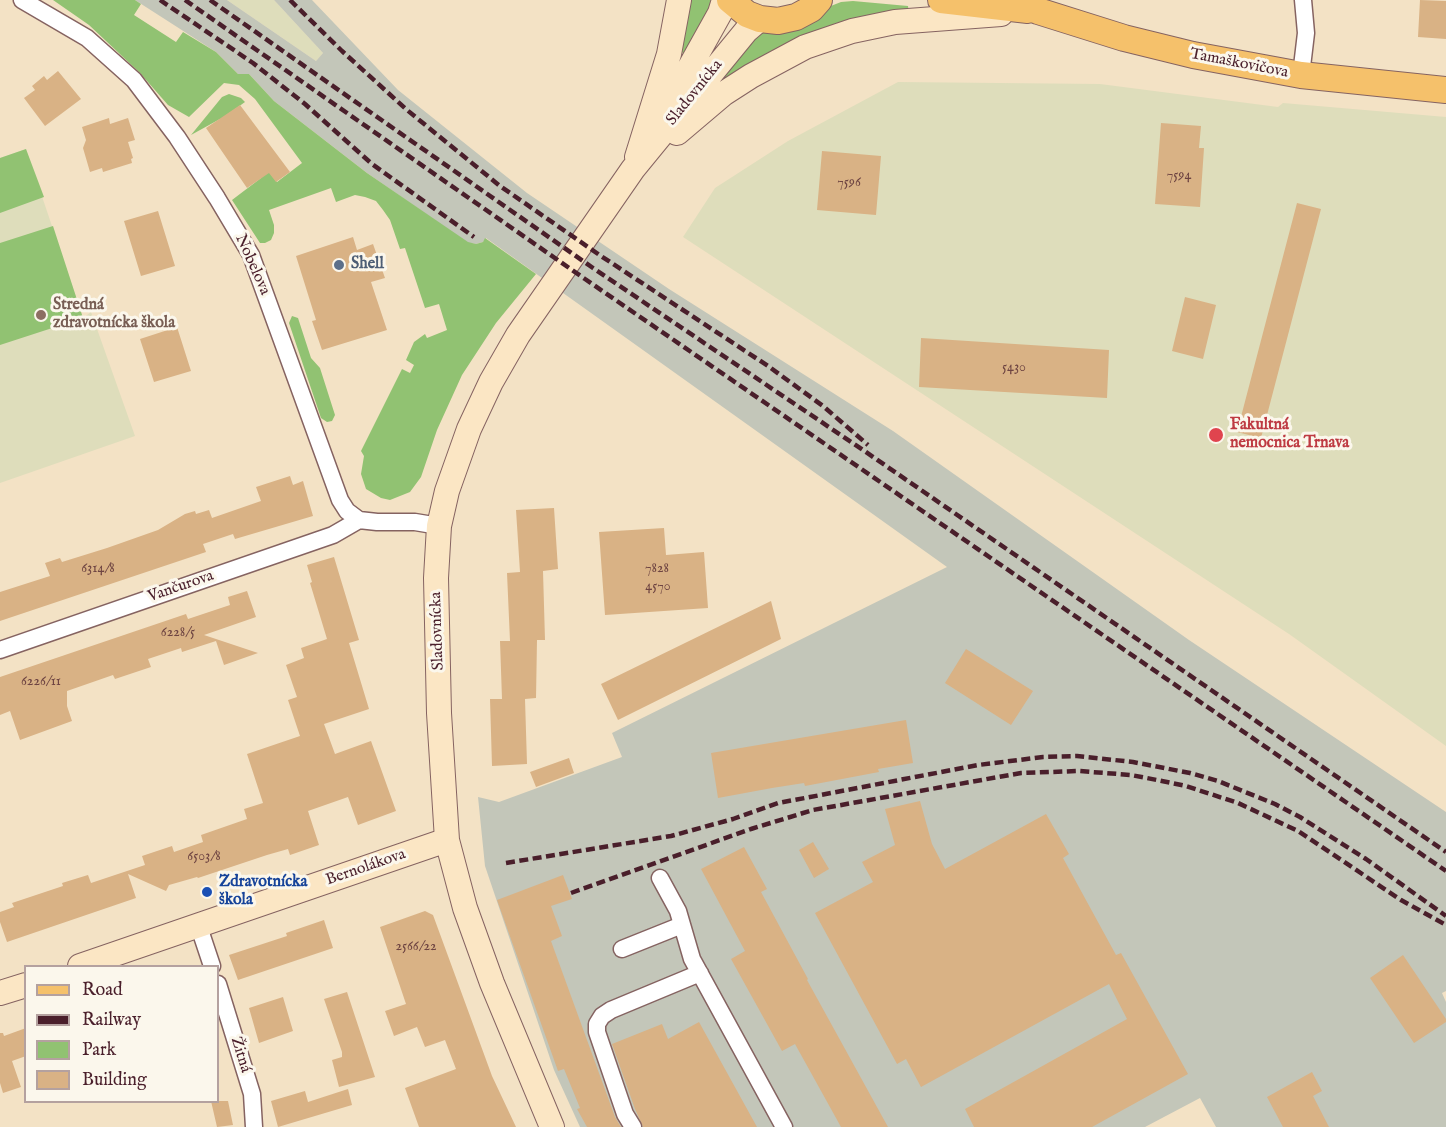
<!DOCTYPE html>
<meta charset="utf-8">
<style>
body{margin:0}
#map{position:relative;width:1446px;height:1127px;overflow:hidden;background:#f3e2c5;font-family:"IM FELL English",serif}
canvas{display:block}
.legend{position:absolute;left:24px;top:965px;width:195px;height:138px;box-sizing:border-box;background:#fbf7ec;border:2px solid #b4a19f;margin:0;padding:8px 10px;list-style:none;font-size:18px;color:#4a1f2b}
.legend li{display:flex;align-items:center;gap:12px;height:30px}
.legend b{width:30px;border:2px solid #b4a19f}
</style>
<div id="map">
<canvas width="1446" height="1127"></canvas>
<ul class="legend">
<li><b style="height:8px;background:#f5c16b"></b>Road</li>
<li><b style="height:8px;background:#4a1f2b"></b>Railway</li>
<li><b style="height:16px;background:#91c272"></b>Park</li>
<li><b style="height:16px;background:#d9b285"></b>Building</li>
</ul>
</div>
<script>
const g = document.querySelector('canvas').getContext('2d');
g.lineJoin = 'round';
function paint(path, color) {
  g.fillStyle = color;
  g.fill(path, 'evenodd');
}
function shape(rows) {
  const path = new Path2D();
  for (const r of rows) {
    path.moveTo(r[0], r[1]);
    for (let i = 2; i < r.length; i += 2) path.lineTo(r[i], r[i + 1]);
  }
  return path;
}
function strokePath(path, color, width, dash) {
  g.strokeStyle = color;
  g.lineWidth = width;
  g.lineCap = dash ? 'butt' : 'round';
  g.setLineDash(dash || []);
  g.stroke(path);
}
function write(font, color, halo, rows, align = 'center') {
  g.font = font + ' "IM FELL English",serif';
  g.lineWidth = 6;
  g.setLineDash([]);
  g.textBaseline = 'middle';
  g.strokeStyle = halo;
  g.fillStyle = color;
  for (const [text, x, y, turn = 0] of rows) {
    g.save();
    g.translate(x, y);
    g.rotate((+turn || 0) * Math.PI / 180);
    g.textAlign = isNaN(turn) ? turn : align;
    if (halo) g.strokeText(text, 0, 0);
    g.fillText(text, 0, 0);
    g.restore();
  }
}
const built = shape([
 [227,0,274,0,323,53,316,61],
 [898,82,1100,84,1278,107,1283,103,1446,117,1446,746,1289,634,683,237,715,188,788,141],
 [26,149,83,318,91,312,135,436,0,483,0,158]
]);
const industrial = shape([
 [135,0,227,0,316,61,323,53,274,0,312,0,398,90,527,193,669,289,893,431,1189,640,1446,812,1446,991,1442,993,1446,1002,1446,1127,1216,1127,1200,1098,1145,1127,580,1127,554,1070,485,866,478,797,499,802,622,757,612,733,947,567,486,238,483,242,476,244,468,243,367,173,274,101,249,74,238,74,216,52]
]);
const green = shape([
 [53,0,135,0,141,4,134,15,176,42,183,32,216,52,238,74,249,74,274,101,367,173,468,242,476,244,483,242,485,238,536,274,496,323,462,375,437,430,421,477,410,492,390,500,381,498,366,489,361,474,364,456,361,451,402,369,410,373,414,365,406,360,414,342,425,334,427,338,447,330,439,304,425,308,405,248,400,249,390,220,383,210,376,201,365,197,355,195,336,202,331,188,269,210,274,225,274,233,271,240,265,243,260,243,232,200,261,178,220,119,191,135,222,97,229,94,241,98,245,102,227,115,277,182,302,163,255,99,239,85,224,83,189,117,168,105,140,73,89,25],
 [688,0,712,0,711,7,686,55,680,51],
 [853,1,908,6,909,14,725,86,719,81,757,35,841,2],
 [26,149,44,197,0,213,0,158],
 [53,226,83,318,0,345,0,243],
 [292,316,298,318,311,358,320,368,335,415,332,421,327,422,321,418,289,323]
]);
const building = shape([
 [1420,0,1446,1,1446,39,1418,37],
 [58,71,81,99,45,126,24,98,35,90,32,86,44,76,47,80],
 [240,105,290,172,276,182,269,173,247,188,206,128],
 [109,118,110,124,128,118,135,140,128,142,133,158,131,159,132,163,103,172,102,168,90,172,83,148,86,140,82,127],
 [1161,123,1201,126,1199,148,1204,148,1200,207,1155,204],
 [822,151,881,156,876,215,817,210],
 [1297,203,1321,209,1261,438,1237,432],
 [158,211,175,266,141,276,124,221],
 [353,237,357,250,373,244,385,278,371,282,387,330,322,350,312,321,316,320,296,256],
 [1185,297,1216,305,1203,359,1172,351],
 [177,327,191,371,154,382,140,339],
 [921,338,1109,350,1107,398,919,387],
 [290,476,293,485,303,481,313,516,235,539,233,534,203,544,206,552,0,621,0,592,50,576,45,563,60,558,62,562,107,548,158,530,185,514,195,511,196,514,209,510,212,518,261,501,256,487],
 [554,508,558,569,543,571,545,640,537,640,536,698,525,699,527,764,492,766,490,699,502,699,500,641,510,641,507,573,520,572,516,510],
 [664,528,666,555,704,552,708,608,605,615,599,532],
 [334,557,359,640,349,643,369,709,324,724,335,754,371,741,396,811,358,825,348,797,308,811,319,845,290,855,288,849,267,855,198,878,197,877,169,885,166,891,128,874,136,898,7,942,0,922,0,912,14,907,12,903,63,886,62,883,88,875,91,883,145,865,142,856,172,846,174,852,203,842,201,835,247,819,244,809,263,803,247,754,300,736,288,700,297,697,286,665,304,658,301,648,327,639,310,583,312,582,307,565],
 [247,591,256,617,204,635,258,653,224,665,216,641,182,652,181,648,148,659,151,667,115,679,113,675,67,691,67,706,72,721,20,740,10,711,0,715,0,677,186,614,188,619,230,605,228,597],
 [771,601,781,639,618,720,601,684],
 [966,649,1033,691,1011,725,945,683],
 [906,720,913,763,878,769,879,772,805,786,804,783,772,788,718,798,711,753],
 [569,758,574,773,536,787,530,772],
 [920,801,932,844,945,869,1046,814,1069,854,1063,858,1116,955,1121,953,1188,1074,1092,1127,974,1127,965,1109,1127,1019,1109,984,921,1087,906,1059,897,1064,815,913,873,882,862,862,895,845,885,809],
 [813,842,829,869,814,878,799,850],
 [744,847,767,889,761,892,808,979,807,980,888,1127,841,1127,795,1044,782,1051,731,959,745,951,701,869],
 [563,875,572,899,551,906,562,936,551,941,615,1117,621,1127,587,1127,577,1109,580,1108,564,1069,558,1071,497,900],
 [425,911,433,915,492,1076,516,1127,419,1127,405,1088,456,1069,445,1040,425,1047,417,1027,394,1036,385,1011,406,1004,380,927],
 [324,920,333,948,238,980,229,955,287,936,286,933],
 [1403,955,1446,1019,1446,1022,1414,1043,1370,978],
 [347,992,375,1077,339,1087,332,1060,342,1057,342,1052,324,999],
 [283,997,293,1031,259,1043,249,1008],
 [699,1022,757,1127,643,1127,635,1109,612,1044,662,1024,668,1039],
 [26,1028,26,1056,12,1061,21,1087,3,1093,0,1083,0,1033,3,1033,4,1036],
 [1312,1072,1322,1091,1313,1096,1329,1127,1283,1127,1267,1097],
 [348,1089,352,1105,278,1127,271,1101,305,1091,308,1102],
 [211,1101,228,1101,233,1125,217,1127]
]);
const street = shape([
 [22,0,87,38,134,80,177,137,217,198,251,255,340,500,347,511,359,520,377,522,415,522,439,526],
 [1301,75,1306,33,1303,0],
 [0,650,333,535,359,520],
 [660,878,678,911,692,959,784,1127],
 [199,927,212,966],
 [622,949,682,925],
 [218,984,252,1094,254,1127],
 [633,1127,625,1114,597,1032,597,1024,602,1016,611,1010,700,973]
]);
const secondary = shape([
 [662,117,720,13,724,0],
 [677,133,723,94,751,76,805,47,852,31,895,22,1001,14],
 [637,157,669,54,679,0],
 [80,966,447,840],
 [0,993,26,985],
 [552,1127,492,983,465,908,447,840,439,713,436,578,439,526,447,491,469,429,491,382,518,335,633,169,746,31,760,19]
]);
const primary = shape([
 [730,0,747,14,760,19,778,21,796,17,811,9,819,0],
 [941,0,1028,10],
 [1011,0,1038,11,1124,38,1193,55,1301,75,1446,90]
]);
const rail = shape([
 [160,0,253,63,305,104,372,164,474,237],
 [185,0,585,279,1446,871],
 [210,0,593,268,863,450,1446,852],
 [290,0,342,51,407,110,500,186,601,256,768,366,823,406,868,445],
 [506,863,671,836,733,819,778,803,805,798,978,765,1043,757,1077,756,1133,762,1190,773,1218,781,1275,804,1300,817,1366,859,1446,916],
 [571,893,751,829,813,810,1021,773,1079,771,1131,775,1157,780,1186,786,1238,803,1298,831,1401,900,1446,925]
]);
const markers = [
 [339,265,6,"#5c6f8a"],
 [41,315,6,"#8d6e63"],
 [1216,435,8,"#e0444e"],
 [207,892,6,"#1a4fb4"]
];
const numberNames = [
 ["7594",1179,176],
 ["7596",849,183],
 ["5430",1014,368],
 ["6314/8",98,569],
 ["7828",657,569],
 ["4570",658,587],
 ["6228/5",178,633],
 ["6226/11",41,682],
 ["6503/8",204,857],
 ["2566/22",416,947]
];
const streetNames = [
 ["Tamaškovičova",1239,64,11],
 ["Sladovnícka",695,93,-51],
 ["Nobelova",252,265,66],
 ["Vančurova",181,587,-19],
 ["Sladovnícka",438,631,-92],
 ["Bernolákova",366,868,-19],
 ["Žitná",240,1055,73]
];
const serviceNames = [
 ["Shell",351,265]
];
const educationNames = [
 ["Stredná",53,306],
 ["zdravotnícka škola",53,324]
];
const healthNames = [
 ["Fakultná",1230,426],
 ["nemocnica Trnava",1230,444]
];
const transitNames = [
 ["Zdravotnícka",219,883],
 ["škola",219,901]
];
paint(built, '#deddbb');
paint(industrial, '#c3c6b9');
paint(green, '#91c272');
paint(building, '#d9b285');
strokePath(street, '#856361', 19);
strokePath(secondary, '#856361', 26);
strokePath(primary, '#856361', 28);
strokePath(street, '#fff', 16);
strokePath(secondary, '#fbe6c4', 24);
strokePath(primary, '#f5c16b', 26);
strokePath(rail, '#4a1f2b', 4.5, [9, 4.5]);
for (const [x, y, r, color] of markers) {
  const dot = new Path2D();
  dot.arc(x, y, r, 0, 2 * Math.PI);
  g.fillStyle = color;
  g.fill(dot);
  strokePath(dot, '#fbf7ec', 2);
}
write('14px', '#6e4442', null, numberNames);
write('16px', '#4a1f2b', '#fbf7ec', streetNames);
write('bold 16px', '#4e5e75', '#fbf7ec', serviceNames, 'left');
write('bold 16px', '#785e54', '#fbf7ec', educationNames, 'left');
write('bold 16px', '#be3a42', '#fbf7ec', healthNames, 'left');
write('bold 16px', '#164399', '#fbf7ec', transitNames, 'left');
</script>
